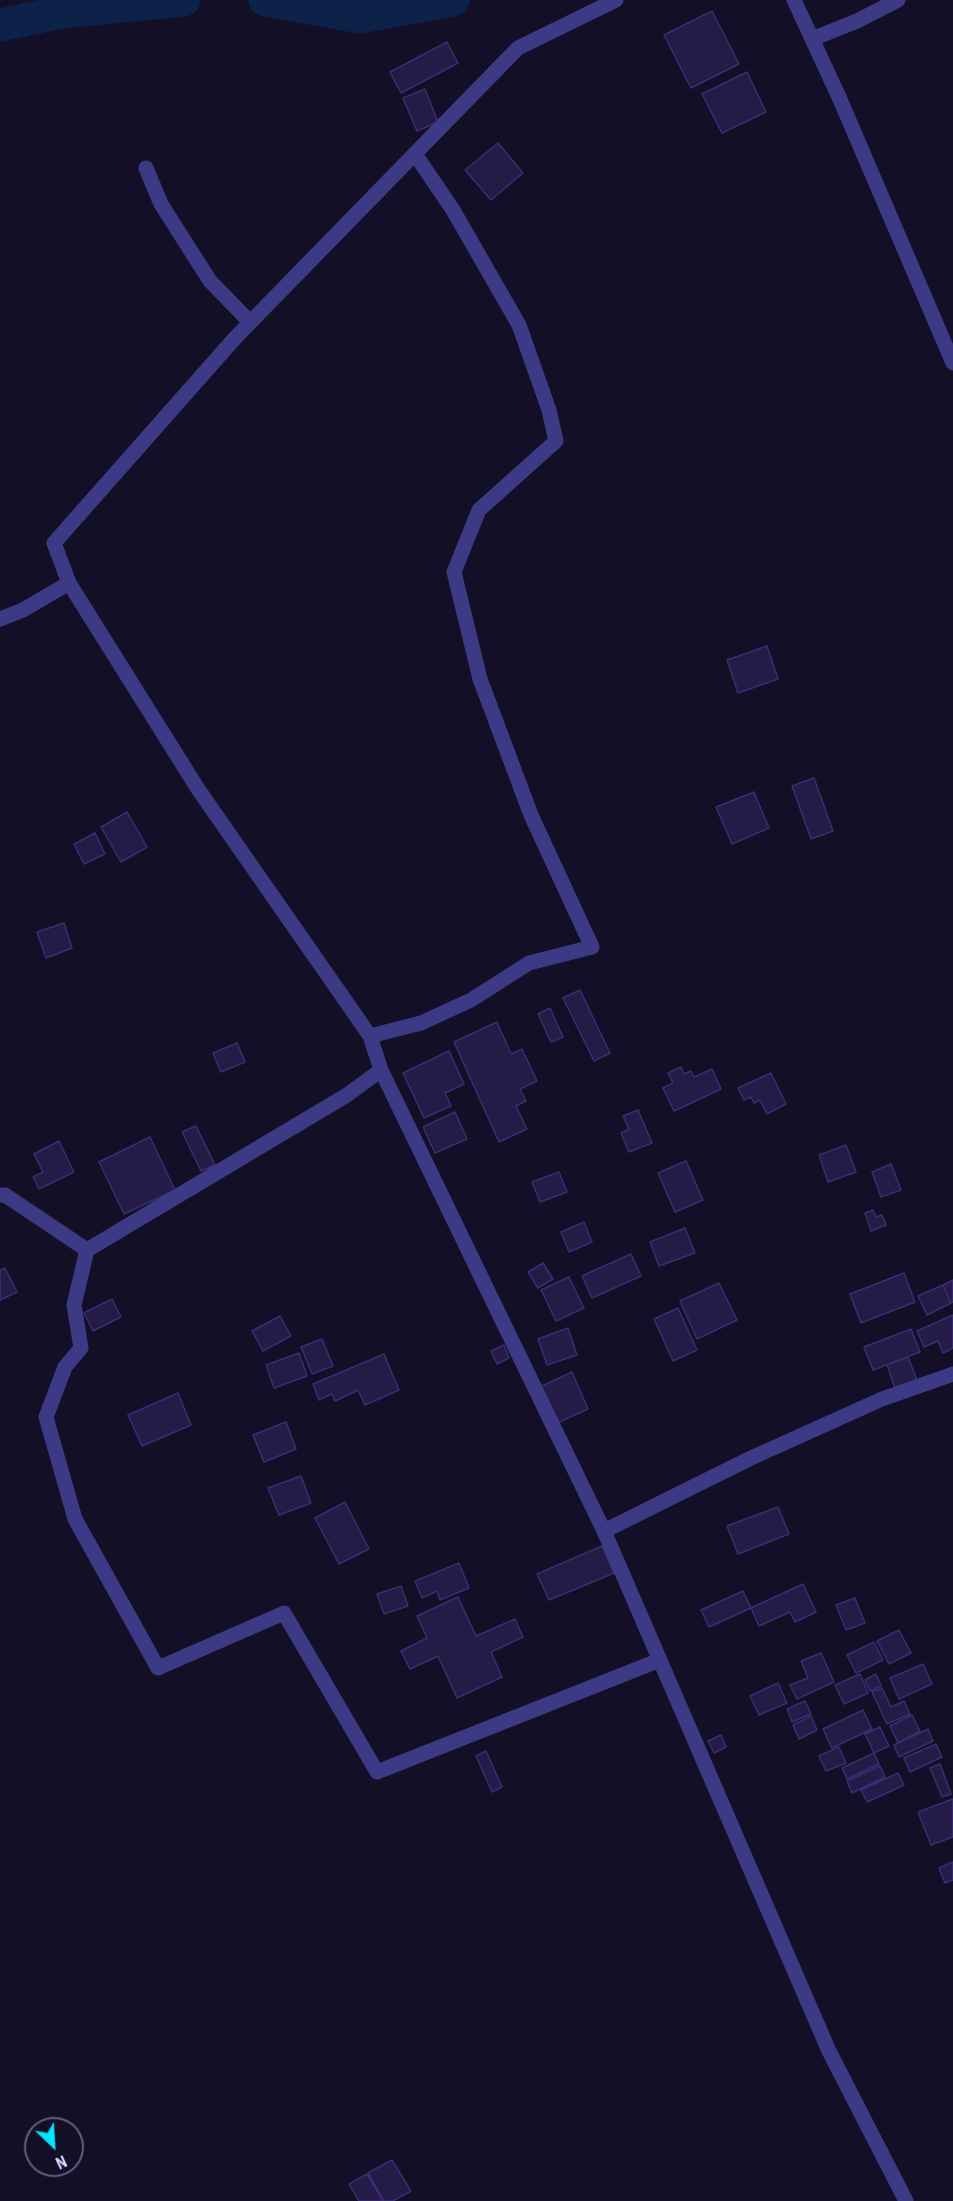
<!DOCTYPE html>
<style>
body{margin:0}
#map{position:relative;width:953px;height:2201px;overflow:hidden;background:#130f26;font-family:"Roboto Condensed",sans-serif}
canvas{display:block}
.north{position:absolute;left:24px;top:2117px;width:60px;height:60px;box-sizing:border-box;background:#130f26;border:2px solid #625e7d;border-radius:50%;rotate:155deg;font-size:16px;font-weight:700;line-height:24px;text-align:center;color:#d9d4ff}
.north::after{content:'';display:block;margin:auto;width:21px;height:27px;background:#00e5ff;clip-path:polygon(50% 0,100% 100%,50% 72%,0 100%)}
</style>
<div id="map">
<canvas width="953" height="2201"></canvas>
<div class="north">N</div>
</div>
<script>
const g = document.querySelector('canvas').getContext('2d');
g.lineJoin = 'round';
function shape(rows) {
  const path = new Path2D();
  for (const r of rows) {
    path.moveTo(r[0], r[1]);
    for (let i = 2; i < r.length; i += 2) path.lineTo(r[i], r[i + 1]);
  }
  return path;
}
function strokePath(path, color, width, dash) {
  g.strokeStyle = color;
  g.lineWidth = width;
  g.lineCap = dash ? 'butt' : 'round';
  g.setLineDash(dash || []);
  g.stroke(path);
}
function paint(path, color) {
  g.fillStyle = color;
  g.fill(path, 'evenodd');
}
const river = shape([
 [265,0,360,17,453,0],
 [0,25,61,12,184,0]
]);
const building = shape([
 [712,11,739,64,691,88,664,35,712,11],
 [447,42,458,63,401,93,390,72,447,42],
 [747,72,766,112,722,133,702,94,747,72],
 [425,89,438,122,417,131,403,98,425,89],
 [498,143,523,173,491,200,465,170,498,143],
 [767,646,778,679,738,693,727,660,767,646],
 [814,778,833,831,811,839,792,786,814,778],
 [754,792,769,828,732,844,716,807,754,792],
 [127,812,147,847,121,862,101,827,127,812],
 [95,833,105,854,84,864,74,844,95,833],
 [64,923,72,948,46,958,37,932,64,923],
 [580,990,610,1053,594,1061,563,998,580,990],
 [550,1008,563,1037,551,1042,538,1014,550,1008],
 [497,1022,511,1054,522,1049,537,1081,520,1089,526,1101,516,1106,527,1129,499,1142,454,1042,497,1022],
 [237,1043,245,1062,221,1072,213,1053,237,1043],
 [449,1051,464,1084,445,1093,451,1106,424,1118,403,1073,449,1051],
 [681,1067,684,1074,691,1071,694,1077,712,1069,721,1089,674,1111,663,1088,673,1083,668,1073,681,1067],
 [771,1073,786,1104,767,1114,760,1100,754,1103,751,1097,744,1100,738,1088,771,1073],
 [638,1110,652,1143,629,1152,621,1133,629,1129,623,1116,638,1110],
 [455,1112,467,1139,435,1153,423,1127,455,1112],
 [196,1126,215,1165,201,1171,182,1132,196,1126],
 [150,1137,175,1190,124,1214,99,1162,150,1137],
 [59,1141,74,1172,39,1189,33,1177,43,1172,34,1154,59,1141],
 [846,1145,856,1172,828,1182,819,1155,846,1145],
 [686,1161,703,1200,675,1212,658,1173,686,1161],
 [891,1164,901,1190,881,1197,872,1172,891,1164],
 [559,1172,567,1192,540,1202,532,1182,559,1172],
 [873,1210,876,1217,882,1215,886,1225,871,1231,865,1213,873,1210],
 [584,1222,592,1242,569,1252,561,1232,584,1222],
 [685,1228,695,1253,659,1266,650,1242,685,1228],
 [631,1254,641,1276,592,1298,582,1276,631,1254],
 [543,1263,553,1279,538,1288,528,1272,543,1263],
 [5,1268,17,1292,0,1300,0,1270,5,1268],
 [904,1273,915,1302,861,1323,850,1294,904,1273],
 [569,1277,584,1308,556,1321,541,1290,569,1277],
 [953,1280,953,1302,951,1303,943,1285,953,1280],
 [719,1283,737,1320,697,1339,680,1301,719,1283],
 [943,1285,951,1303,927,1315,918,1296,943,1285],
 [112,1299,121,1317,93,1331,84,1313,112,1299],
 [678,1308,697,1350,673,1361,654,1319,678,1308],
 [953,1315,953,1348,943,1353,938,1341,924,1347,917,1331,953,1315],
 [280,1316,291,1336,263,1351,252,1331,280,1316],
 [568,1328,577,1355,547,1365,538,1339,568,1328],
 [911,1329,920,1352,873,1370,864,1347,911,1329],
 [322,1339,333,1366,312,1374,301,1347,322,1339],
 [504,1345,509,1358,497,1364,491,1351,504,1345],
 [299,1353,307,1376,274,1388,266,1365,299,1353],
 [384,1354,399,1390,365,1405,358,1390,335,1401,332,1394,319,1400,313,1384,384,1354],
 [908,1357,918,1383,896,1391,887,1365,908,1357],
 [572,1372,588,1409,557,1423,540,1387,572,1372],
 [178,1393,191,1425,142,1446,128,1415,178,1393],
 [286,1422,296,1449,264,1462,253,1435,286,1422],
 [301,1476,311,1503,279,1515,268,1488,301,1476],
 [345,1502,369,1549,339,1564,315,1518,345,1502],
 [778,1507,789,1534,738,1554,727,1526,778,1507],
 [602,1546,614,1573,549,1600,537,1574,602,1546],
 [459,1563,469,1588,440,1600,437,1591,422,1598,415,1581,459,1563],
 [803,1584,816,1612,795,1622,790,1612,759,1626,751,1608,803,1584],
 [401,1586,408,1606,384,1614,377,1594,401,1586],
 [743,1591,751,1608,709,1627,701,1610,743,1591],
 [458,1597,476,1636,515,1619,523,1637,491,1652,502,1677,457,1698,438,1656,410,1669,401,1651,427,1638,417,1616,458,1597],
 [855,1598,865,1623,846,1630,836,1605,855,1598],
 [899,1630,911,1653,889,1664,877,1641,899,1630],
 [874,1642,883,1660,856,1673,847,1655,874,1642],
 [821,1653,834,1682,797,1699,790,1685,808,1678,801,1661,821,1653],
 [923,1664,932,1684,899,1699,890,1678,923,1664],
 [860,1674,868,1693,844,1704,835,1685,860,1674],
 [876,1674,881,1686,870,1691,865,1680,876,1674],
 [778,1683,787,1703,759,1715,750,1696,778,1683],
 [882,1688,891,1707,904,1701,910,1714,887,1724,872,1692,882,1688],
 [805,1701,811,1714,792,1722,787,1709,805,1701],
 [863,1710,872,1729,832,1748,823,1729,863,1710],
 [912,1715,920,1731,898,1743,890,1726,912,1715],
 [811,1716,817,1730,799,1739,793,1725,811,1716],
 [880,1727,889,1746,874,1753,865,1734,880,1727],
 [928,1729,933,1741,899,1757,894,1745,928,1729],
 [721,1735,726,1747,714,1753,708,1741,721,1735],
 [936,1744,942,1757,910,1772,904,1758,936,1744],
 [839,1747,846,1763,826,1771,819,1756,839,1747],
 [486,1751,502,1787,492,1792,476,1756,486,1751],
 [874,1753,879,1764,847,1779,842,1768,874,1753],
 [940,1764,951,1794,942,1797,930,1768,940,1764],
 [880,1766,885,1777,852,1793,847,1781,880,1766],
 [898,1773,904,1785,867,1802,861,1790,898,1773],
 [953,1799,953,1837,931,1845,918,1812,953,1799],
 [953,1862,953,1880,945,1883,939,1868,953,1862],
 [392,2160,411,2191,393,2201,384,2201,368,2173,392,2160],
 [367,2174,383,2201,359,2201,349,2184,367,2174]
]);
const street = shape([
 [794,0,839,97,953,363],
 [812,39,857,21,898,0],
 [146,168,161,204,210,281,250,322],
 [69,583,198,789,370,1036,381,1070,604,1531,829,2051,906,2201],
 [0,619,23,610,69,583,54,543,235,338,518,48,616,0],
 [370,1036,421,1023,471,1000,529,963,592,947,531,815,480,679,454,572,479,510,556,441,549,410,519,325,453,210,415,154],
 [381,1070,347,1095,87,1250,74,1305,81,1348,65,1367,46,1417,75,1519,158,1668,284,1613,377,1772,660,1660],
 [0,1195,5,1195,87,1250],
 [604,1531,751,1458,882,1399,953,1374]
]);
strokePath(river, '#0c2248', 33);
paint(building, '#241b47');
strokePath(building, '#3b2d73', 1.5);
strokePath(street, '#3d3a85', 15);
</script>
